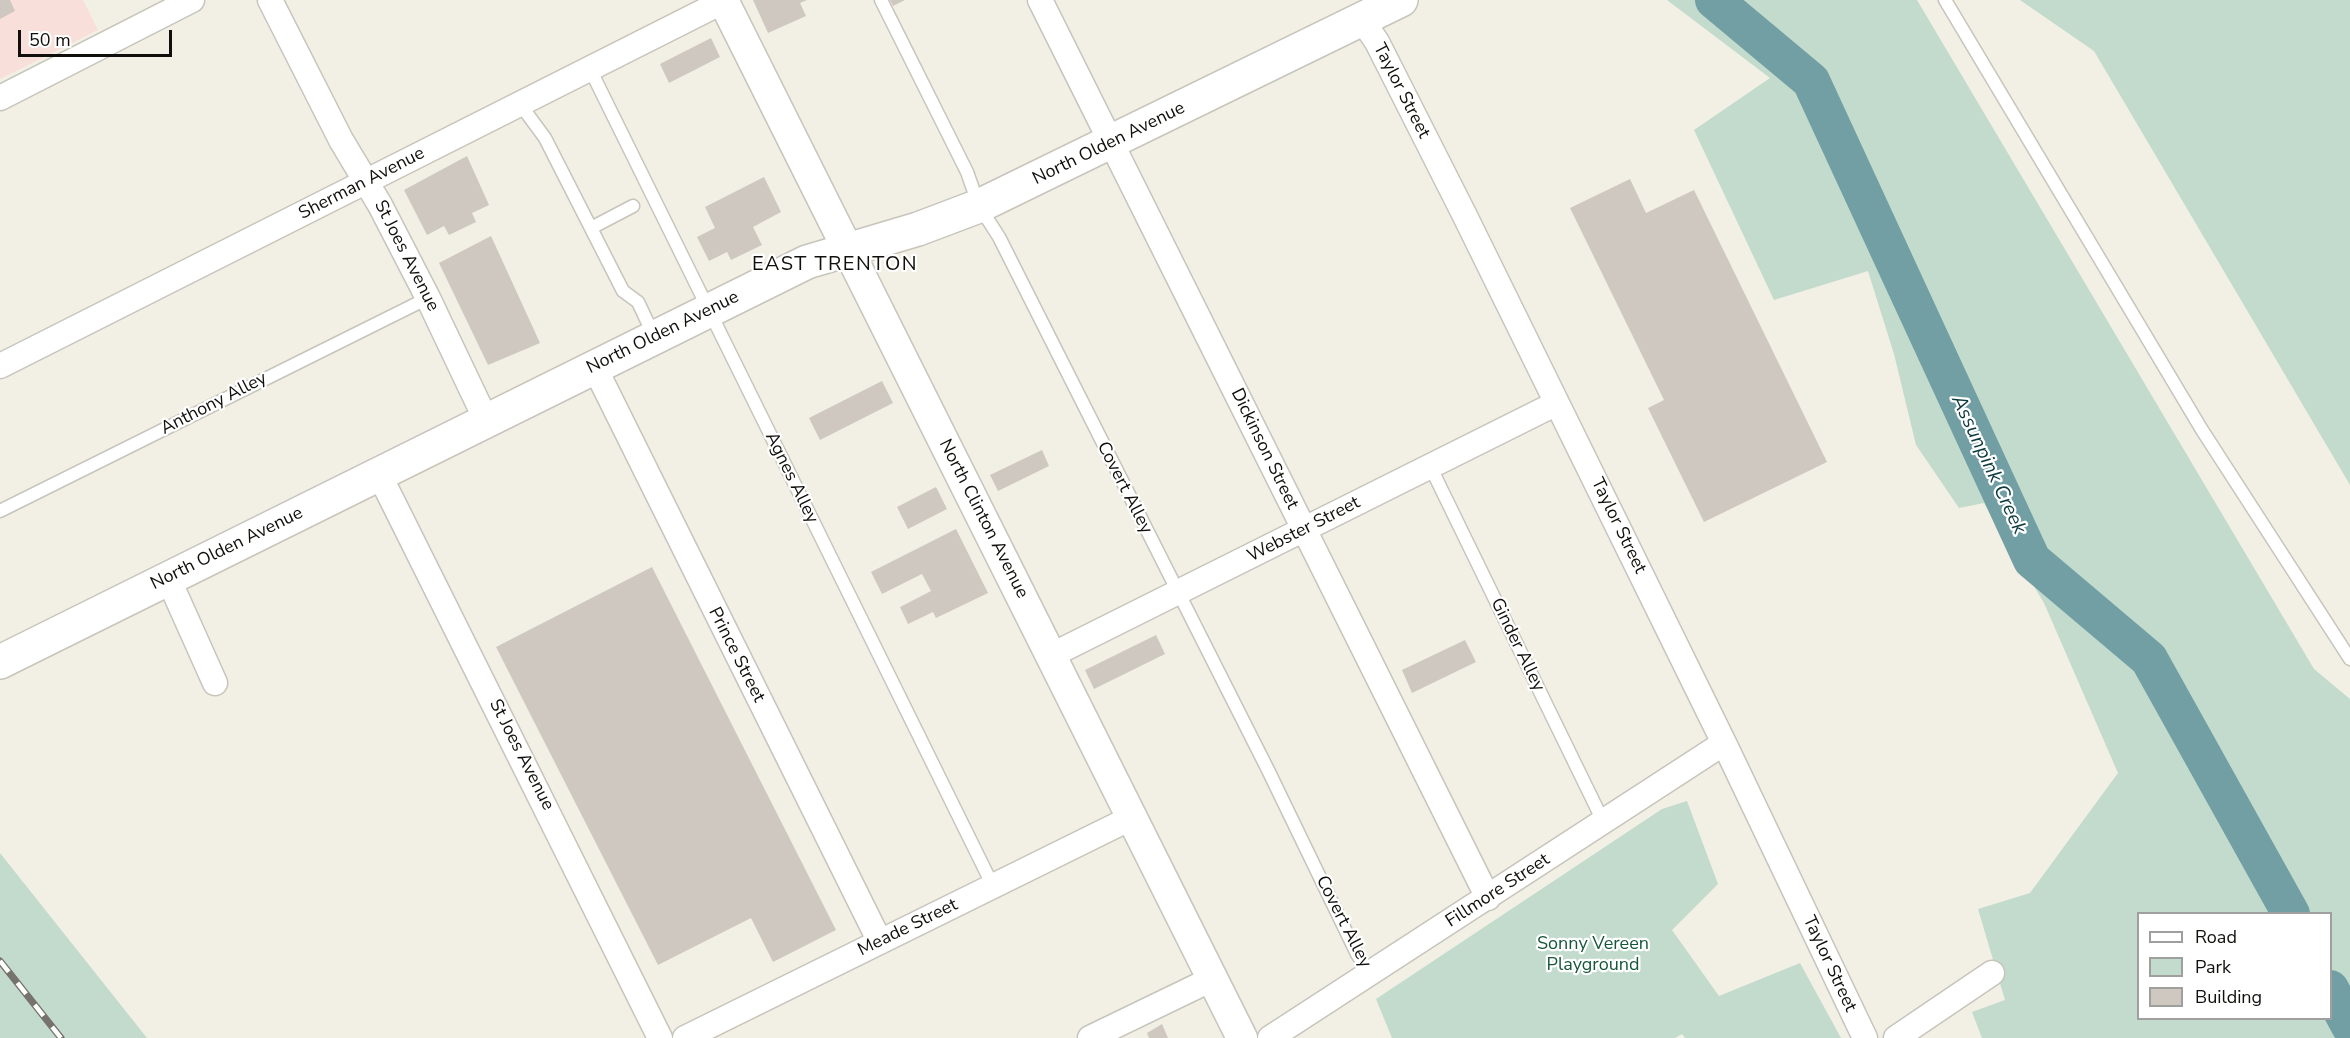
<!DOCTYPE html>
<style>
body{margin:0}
#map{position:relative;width:2350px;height:1038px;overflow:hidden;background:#f2efe5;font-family:"Nunito Sans",sans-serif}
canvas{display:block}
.legend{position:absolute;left:2137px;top:912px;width:195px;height:108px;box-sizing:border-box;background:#fff;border:2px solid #9f9f9d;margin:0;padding:8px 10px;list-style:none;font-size:18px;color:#100f0b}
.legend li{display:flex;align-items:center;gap:12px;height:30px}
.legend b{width:30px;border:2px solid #9f9f9d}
.scale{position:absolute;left:18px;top:30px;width:154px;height:27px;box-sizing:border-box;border:3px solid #100f0b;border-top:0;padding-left:8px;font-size:18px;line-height:21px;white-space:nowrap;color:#100f0b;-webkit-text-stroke:4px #fff;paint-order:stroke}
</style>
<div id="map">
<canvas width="2350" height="1038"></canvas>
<ul class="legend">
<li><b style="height:8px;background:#fff"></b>Road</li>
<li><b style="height:16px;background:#c2dbcc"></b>Park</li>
<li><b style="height:16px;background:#cfc8c0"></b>Building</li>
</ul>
<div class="scale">50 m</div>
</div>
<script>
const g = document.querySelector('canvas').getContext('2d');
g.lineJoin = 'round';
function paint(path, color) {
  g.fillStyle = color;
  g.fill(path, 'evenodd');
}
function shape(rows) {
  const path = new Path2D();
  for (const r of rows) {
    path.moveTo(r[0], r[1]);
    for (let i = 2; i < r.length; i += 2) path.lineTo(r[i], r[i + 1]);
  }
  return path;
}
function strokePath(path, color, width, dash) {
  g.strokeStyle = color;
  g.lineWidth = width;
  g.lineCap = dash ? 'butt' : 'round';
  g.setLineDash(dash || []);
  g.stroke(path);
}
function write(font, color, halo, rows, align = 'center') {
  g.font = font + ' "Nunito Sans",sans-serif';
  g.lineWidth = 4.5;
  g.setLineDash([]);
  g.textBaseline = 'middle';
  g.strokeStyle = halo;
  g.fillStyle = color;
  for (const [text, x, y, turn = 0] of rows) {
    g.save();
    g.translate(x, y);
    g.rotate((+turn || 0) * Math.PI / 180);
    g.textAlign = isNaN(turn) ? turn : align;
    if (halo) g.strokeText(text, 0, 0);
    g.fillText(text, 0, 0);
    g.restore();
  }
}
const education = shape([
 [0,0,83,0,98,30,0,79]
]);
const green = shape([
 [1667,0,1917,0,2314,669,2350,699,2350,1038,1982,1038,1972,1012,2005,1000,1978,909,2030,893,2118,773,2044,603,1984,503,1959,508,1916,445,1894,354,1868,271,1774,300,1694,130,1770,78],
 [2138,914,2330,914,2330,1018,2138,1018],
 [2020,0,2350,0,2350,485,2094,51],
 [1687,801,1718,884,1672,930,1719,996,1800,963,1841,1038,1685,1038,1682,1034,1675,1038,1392,1038,1376,999,1662,809],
 [0,853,147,1038,0,1038]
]);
const river = shape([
 [1714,0,1811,81,2032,560,2149,659,2291,914],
 [2330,989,2350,1026]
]);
const building = shape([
 [0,0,10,0,15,11,0,19],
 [753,0,807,0,800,3,806,16,768,33],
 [890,0,905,0,893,6],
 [711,38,720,57,669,83,660,64],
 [467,156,489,205,472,213,476,222,449,235,444,226,427,235,404,190],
 [764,177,781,212,753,227,762,245,731,260,727,252,709,261,697,237,715,228,705,207],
 [1630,179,1646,213,1694,190,1827,462,1704,522,1648,408,1664,400,1570,208],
 [491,236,540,343,488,365,439,263],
 [882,381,893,403,820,440,809,418],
 [1042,450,1049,466,998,491,990,475],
 [936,487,947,509,908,529,897,507],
 [956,529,988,593,936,618,933,612,908,624,900,607,931,591,922,574,882,594,871,572],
 [652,567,836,930,773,962,751,918,658,965,496,647],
 [1156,635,1165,654,1094,689,1085,670],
 [1465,640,1476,662,1412,693,1402,670],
 [1162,1024,1168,1038,1149,1038,1147,1033]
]);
const service = shape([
 [881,0,967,172,979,206,999,237,1268,770,1357,954,1370,974],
 [1945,0,2202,430,2350,659],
 [590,69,993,886],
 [520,104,545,138,623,291,638,302,654,336],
 [591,228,633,206],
 [1431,468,1603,821],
 [0,511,428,298]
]);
const minor = shape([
 [270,0,341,140,380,205,428,298,486,420],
 [1040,0,1488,898],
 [1362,20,1377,42,1464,214,1724,743,1865,1038],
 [0,98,192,0],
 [0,366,724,1],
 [594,366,880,942],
 [379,474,660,1038],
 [168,578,215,683],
 [1052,655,1557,403],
 [685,1038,1131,818],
 [1090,1038,1212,979],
 [1270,1038,1724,743],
 [1896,1038,1992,973]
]);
const tertiary = shape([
 [723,0,1242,1038]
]);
const secondary = shape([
 [0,662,807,262,918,229,979,206,1401,0]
]);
const rail = shape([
 [0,961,61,1038]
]);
const streetNames = [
 ["Taylor Street",1401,91,63],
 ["North Olden Avenue",1109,144,-26],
 ["Sherman Avenue",362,184,-27],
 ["St Joes Avenue",406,256,63],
 ["North Olden Avenue",663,333,-26],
 ["Anthony Alley",214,404,-27],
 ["Dickinson Street",1264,449,64],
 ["Agnes Alley",791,478,64],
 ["Covert Alley",1124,488,63],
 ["North Clinton Avenue",983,519,63],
 ["Taylor Street",1618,526,64],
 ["Webster Street",1304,530,-27],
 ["North Olden Avenue",227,549,-26],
 ["Ginder Alley",1517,645,64],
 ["Prince Street",736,655,63],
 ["St Joes Avenue",521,755,63],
 ["Fillmore Street",1498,891,-33],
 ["Covert Alley",1343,922,63],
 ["Meade Street",908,928,-26],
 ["Taylor Street",1829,964,65]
];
const parkNames = [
 ["Sonny Vereen",1593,945],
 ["Playground",1593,966]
];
const neighbourhoodNames = [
 ["EAST TRENTON",835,265]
];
const waterNames = [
 ["Assunpink Creek",1988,465,65]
];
paint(education, '#f9dfd9');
paint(green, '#c2dbcc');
strokePath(river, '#719fa4', 38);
paint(building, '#cfc8c0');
strokePath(service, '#c7c5bb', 15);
strokePath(minor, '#c7c5bb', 27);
strokePath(tertiary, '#c7c5bb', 33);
strokePath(secondary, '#c7c5bb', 36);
strokePath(service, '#fff', 12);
strokePath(minor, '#fff', 24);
strokePath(tertiary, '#fff', 30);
strokePath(secondary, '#fff', 33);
strokePath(rail, '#75736c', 7);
strokePath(rail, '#fff', 4.5, [14]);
write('18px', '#100f0b', '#fff', streetNames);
write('18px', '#165639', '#fff', parkNames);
g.letterSpacing = '1.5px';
write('20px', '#100f0b', '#fff', neighbourhoodNames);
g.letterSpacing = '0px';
write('italic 20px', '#0c3a3e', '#fff', waterNames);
</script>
